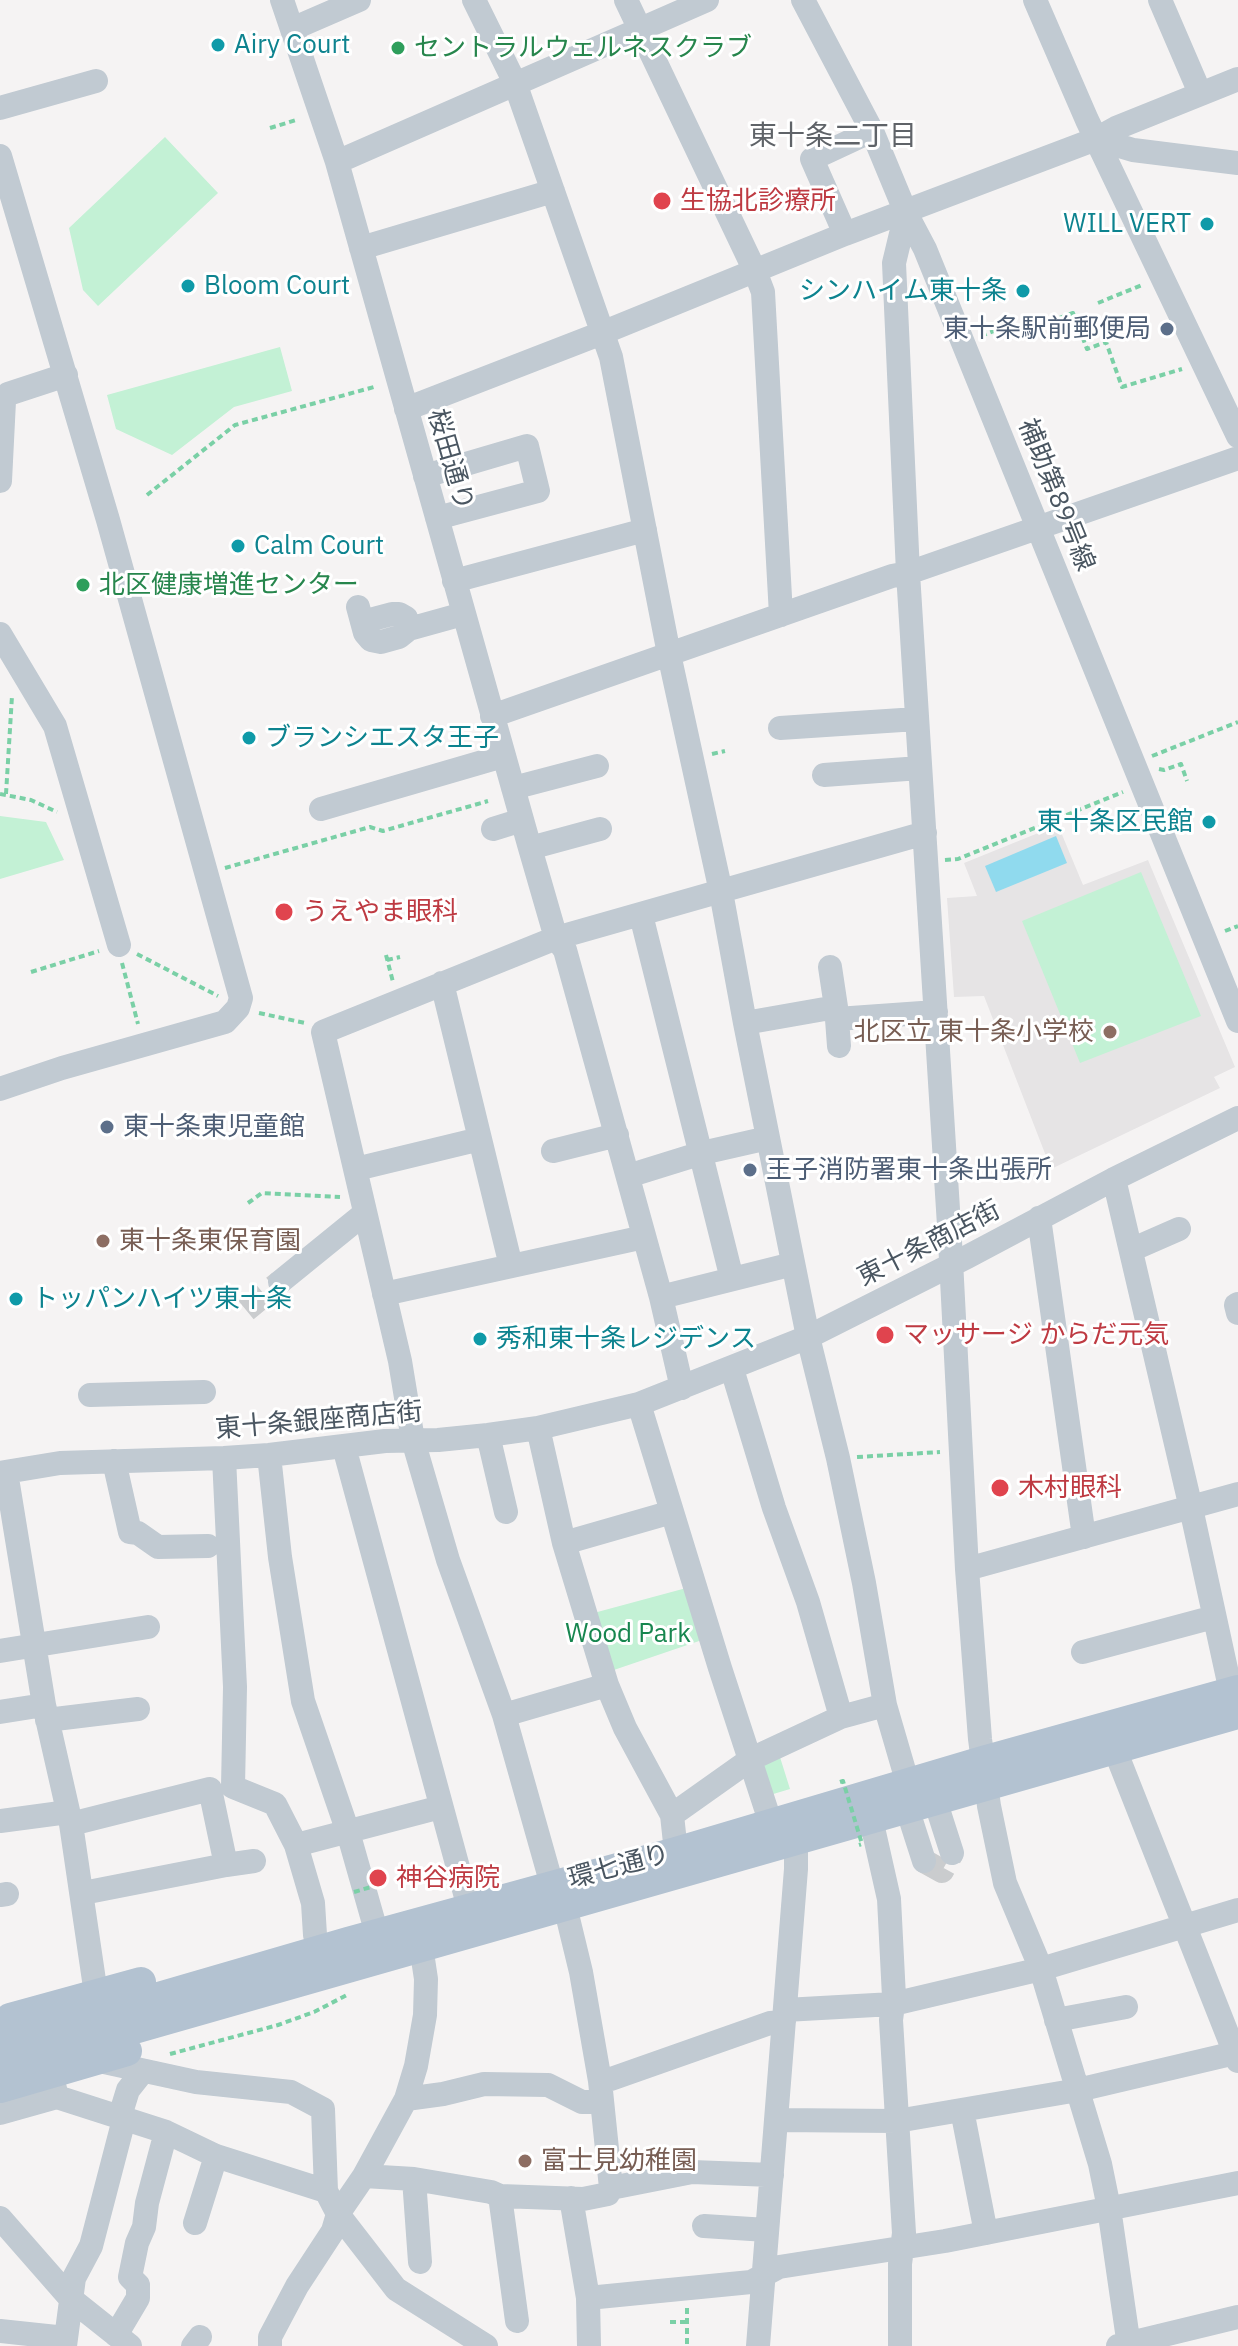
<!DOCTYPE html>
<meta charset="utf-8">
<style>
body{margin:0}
canvas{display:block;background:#f5f3f3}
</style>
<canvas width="1238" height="2346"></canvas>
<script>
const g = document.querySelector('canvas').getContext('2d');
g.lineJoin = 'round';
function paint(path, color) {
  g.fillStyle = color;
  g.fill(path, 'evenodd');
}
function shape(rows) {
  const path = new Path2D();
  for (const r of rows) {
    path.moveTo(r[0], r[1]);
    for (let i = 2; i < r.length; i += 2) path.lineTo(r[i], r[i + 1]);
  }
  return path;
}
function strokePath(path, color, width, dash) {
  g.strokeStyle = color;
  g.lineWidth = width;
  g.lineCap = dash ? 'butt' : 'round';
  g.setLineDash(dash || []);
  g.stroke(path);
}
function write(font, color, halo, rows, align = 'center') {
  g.font = font + ' "IBM Plex Sans","Noto Sans JP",sans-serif';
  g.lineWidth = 6;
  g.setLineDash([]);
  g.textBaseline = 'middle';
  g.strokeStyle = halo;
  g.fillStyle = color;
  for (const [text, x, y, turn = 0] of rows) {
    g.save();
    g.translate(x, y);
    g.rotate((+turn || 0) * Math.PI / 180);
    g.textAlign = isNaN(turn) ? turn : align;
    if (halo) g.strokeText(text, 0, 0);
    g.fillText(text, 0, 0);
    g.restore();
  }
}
const education = shape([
 [1058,825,1083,885,1148,860,1235,1067,1214,1077,1220,1088,1051,1169,984,996,954,997,947,898,977,896,964,863]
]);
const green = shape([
 [165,137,218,193,98,306,83,290,69,228],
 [280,347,292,391,234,407,172,455,116,429,107,395],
 [0,816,46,822,64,860,0,879],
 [1141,872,1201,1016,1080,1063,1022,921],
 [690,1587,702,1640,608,1672,590,1614],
 [779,1754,790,1789,770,1795,760,1764]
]);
const water = shape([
 [1056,836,1067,863,996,892,985,866]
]);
const minorTunnel = shape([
 [246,1310,280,1282],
 [924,1861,942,1871,952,1853]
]);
const path = shape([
 [270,128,296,120],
 [1098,303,1142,285],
 [981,336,1016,322,1021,332,1073,313,1087,349,1106,342,1122,387,1182,369],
 [147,495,235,425,374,387],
 [712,754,725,751],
 [1152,756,1238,722],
 [1159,769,1164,770,1181,764,1187,781],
 [0,794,31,800,57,812],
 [6,794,12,696],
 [945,860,958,859,1123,792],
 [225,868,370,827,383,831,488,801],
 [1225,931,1238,926],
 [137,954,218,996],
 [386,955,393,982],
 [387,960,400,957],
 [122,963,138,1024],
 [31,972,99,951],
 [259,1013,305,1023],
 [248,1203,262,1193,340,1197],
 [857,1457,940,1452],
 [170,2054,278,2025,314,2012,347,1995],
 [687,2308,687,2346],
 [670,2322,687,2322]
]);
const minor = shape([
 [282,0,337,162,530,848,556,938,565,950,661,1297,682,1388],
 [474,0,515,83,611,357,669,654,721,892,745,1023,808,1337,838,1458,864,1583,885,1705,908,1784],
 [626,0,755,271,763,292,781,615],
 [803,0,872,131,906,213,925,249,1238,1021],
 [1035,0,1087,120,1238,436],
 [1160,0,1200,93],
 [292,29,359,0],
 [0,108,96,81],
 [1096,139,1133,150,1238,163],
 [0,156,108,520,241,998,238,1008,225,1022,62,1068,0,1089],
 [337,162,707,0],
 [906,213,894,263,908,573,950,1241,967,1569,980,1739,989,1806,1005,1883,1041,1969,1100,2164,1109,2208,1129,2346],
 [845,234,812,159,872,131],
 [361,248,553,191],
 [406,409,602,333,845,234,1096,139,1116,128,1238,79],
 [425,476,527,446,538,491,437,518],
 [0,481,4,401,8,394,66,375],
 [454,581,645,530],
 [358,607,365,633,371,640,381,642,399,637,409,629,463,614],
 [362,622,392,614,399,614,406,618,409,629],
 [0,634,55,726,119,945],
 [492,716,892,576,908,573,1238,458],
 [780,728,917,719],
 [824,775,920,768],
 [513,788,597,766],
 [321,809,503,756],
 [493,829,522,820],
 [530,848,600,829],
 [641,915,732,1279],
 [830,967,836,1007],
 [442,983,511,1266],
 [837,1019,839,1046],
 [745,1023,836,1007,837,1019,936,1012],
 [553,1151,617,1135],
 [356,1169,480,1139],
 [628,1176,702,1153,768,1138],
 [1114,1179,1191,1508,1231,1692],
 [1039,1218,1084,1537],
 [1131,1250,1179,1229],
 [280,1282,365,1213],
 [384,1294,644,1237],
 [661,1297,793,1264],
 [1238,1304,1236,1305,1238,1313],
 [732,1369,774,1508,808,1602,841,1717],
 [90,1395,204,1392],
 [639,1404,720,1668,771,1824],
 [538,1428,564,1543,607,1685,625,1728,672,1815,676,1852],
 [488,1435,506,1512],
 [344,1447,469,1908],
 [269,1455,280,1557,303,1701,348,1832,377,1934],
 [224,1458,235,1687,233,1787,275,1804,296,1845,313,1903,315,1935],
 [114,1461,130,1532,138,1533,158,1547,208,1546],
 [6,1472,44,1705,71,1824,96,1994],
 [0,1473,60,1463,224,1458,269,1455,385,1441,438,1440,488,1435,538,1428,639,1404,808,1337,967,1257,1114,1179,1238,1118],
 [564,1543,672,1512],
 [967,1569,1238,1494],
 [0,1651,148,1627],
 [1083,1652,1214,1617],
 [0,1712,44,1705],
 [504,1715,607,1685],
 [47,1720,138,1709],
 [1115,1750,1238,2061],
 [935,1800,952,1853],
 [907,1808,924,1861],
 [672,1815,751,1759,841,1717,885,1705],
 [871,1819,889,1899,894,1997,891,2020,904,2233,900,2264,900,2346],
 [0,1821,68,1812],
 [71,1824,210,1789,226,1865,83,1893],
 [296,1845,441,1807],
 [226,1865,254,1861],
 [552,1885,504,1715,448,1560,413,1440,400,1361,323,1032,556,938,925,833],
 [0,1895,7,1894],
 [565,1906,581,1972,600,2081,611,2188],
 [785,2010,893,2004,1041,1969,1238,1910],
 [1056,2020,1126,2007],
 [95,2060,196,2082,291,2092,323,2109,326,2191,338,2214,396,2289,486,2346],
 [51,2073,57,2097,166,2132,216,2156,326,2191],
 [600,2081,611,2079,770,2023,784,2022],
 [406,2099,443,2094,484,2084,548,2085,582,2102,602,2102],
 [962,2110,986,2233],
 [0,2113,57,2097],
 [776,2120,897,2121,1078,2090,1235,2053],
 [364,2176,414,2179,491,2192,500,2196,583,2199,608,2194,611,2188,692,2172,772,2175],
 [414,2179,420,2262],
 [500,2196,517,2321],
 [571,2198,588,2298],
 [0,2218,71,2299,130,2346],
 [195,2223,216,2156],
 [704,2226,767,2230],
 [0,2331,66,2338],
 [116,2335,138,2298,138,2285,130,2277,137,2243,144,2227,147,2203,166,2132],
 [65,2346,74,2278,91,2246,122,2127,120,2116,128,2090,143,2071],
 [193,2346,200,2337],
 [270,2346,270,2337,297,2286,333,2231,338,2214,364,2176,406,2099,416,2066,425,2015,426,1979,421,1946],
 [589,2346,588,2298,751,2282,779,2267,945,2241,1238,2183],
 [758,2346,796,1869,796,1841],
 [1118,2346,1238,2317]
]);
const major = shape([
 [10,2018,141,1982],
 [0,2043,348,1942,676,1852,983,1761,1238,1690],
 [0,2064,134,2029,1238,1714],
 [0,2088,127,2051]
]);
const pathBridge = shape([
 [840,1782,843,1781,862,1844,859,1845],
 [354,1892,371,1887]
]);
const markers = [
 [218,45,8,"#0f9aa8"],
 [398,48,8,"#2e9e5b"],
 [662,201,10,"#e0444e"],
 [1207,224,8,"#0f9aa8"],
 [188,286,8,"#0f9aa8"],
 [1023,291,8,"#0f9aa8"],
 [1167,329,8,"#5c6f8a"],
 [238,546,8,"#0f9aa8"],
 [83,585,8,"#2e9e5b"],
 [249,738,8,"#0f9aa8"],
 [1209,822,8,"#0f9aa8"],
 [284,912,10,"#e0444e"],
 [1110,1032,8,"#8d6e63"],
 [107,1127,8,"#5c6f8a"],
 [750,1170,8,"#5c6f8a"],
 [103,1241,8,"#8d6e63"],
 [16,1299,8,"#0f9aa8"],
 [885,1335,10,"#e0444e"],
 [480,1339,8,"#0f9aa8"],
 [1000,1488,10,"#e0444e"],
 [378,1878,10,"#e0444e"],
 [525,2161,8,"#8d6e63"]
];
const cultureNames = [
 ["Airy Court",234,45],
 ["WILL VERT",1191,224,"right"],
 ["Bloom Court",204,286],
 ["シンハイム東十条",1007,291,"right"],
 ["Calm Court",254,546],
 ["ブランシエスタ王子",265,738],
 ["東十条区民館",1193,822,"right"],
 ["トッパンハイツ東十条",32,1299],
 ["秀和東十条レジデンス",496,1339]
];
const leisureNames = [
 ["セントラルウェルネスクラブ",414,48],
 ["北区健康増進センター",99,585]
];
const healthNames = [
 ["生協北診療所",680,201],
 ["うえやま眼科",302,912],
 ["マッサージ からだ元気",903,1335],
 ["木村眼科",1018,1488],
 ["神谷病院",396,1878]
];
const serviceNames = [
 ["東十条駅前郵便局",1151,329,"right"],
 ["東十条東児童館",123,1127],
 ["王子消防署東十条出張所",766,1170]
];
const streetNames = [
 ["桜田通り",450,460,74],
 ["補助第89号線",1056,495,68],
 ["東十条商店街",929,1244,-27],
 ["東十条銀座商店街",319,1421,-5],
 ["環七通り",619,1867,-15]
];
const educationNames = [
 ["北区立 東十条小学校",1094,1032,"right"],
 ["東十条東保育園",119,1241],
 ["富士見幼稚園",541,2161]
];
const parkNames = [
 ["Wood Park",628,1634]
];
const neighbourhoodNames = [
 ["東十条二丁目",833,137]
];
paint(education, '#e6e4e5');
paint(green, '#c3f1d5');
paint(water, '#90daee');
strokePath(minorTunnel, '#caccce', 24, [24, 12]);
strokePath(path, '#7ad0a6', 4, [6, 4]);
strokePath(minor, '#c1cad2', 24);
strokePath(major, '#b3c2d1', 30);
strokePath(pathBridge, '#7ad0a6', 4, [6, 4]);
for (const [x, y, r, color] of markers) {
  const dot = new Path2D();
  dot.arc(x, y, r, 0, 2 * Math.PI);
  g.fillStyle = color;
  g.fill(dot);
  strokePath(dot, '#fff', 3);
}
write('26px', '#0d838f', '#fff', cultureNames, 'left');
write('26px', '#27864d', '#fff', leisureNames, 'left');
write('26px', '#be3a42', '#fff', healthNames, 'left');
write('26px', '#4e5e75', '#fff', serviceNames, 'left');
write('26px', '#4a5661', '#fff', streetNames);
write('26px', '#785e54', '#fff', educationNames, 'left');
write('26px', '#17864f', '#fff', parkNames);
write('28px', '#5f6368', '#fff', neighbourhoodNames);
</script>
